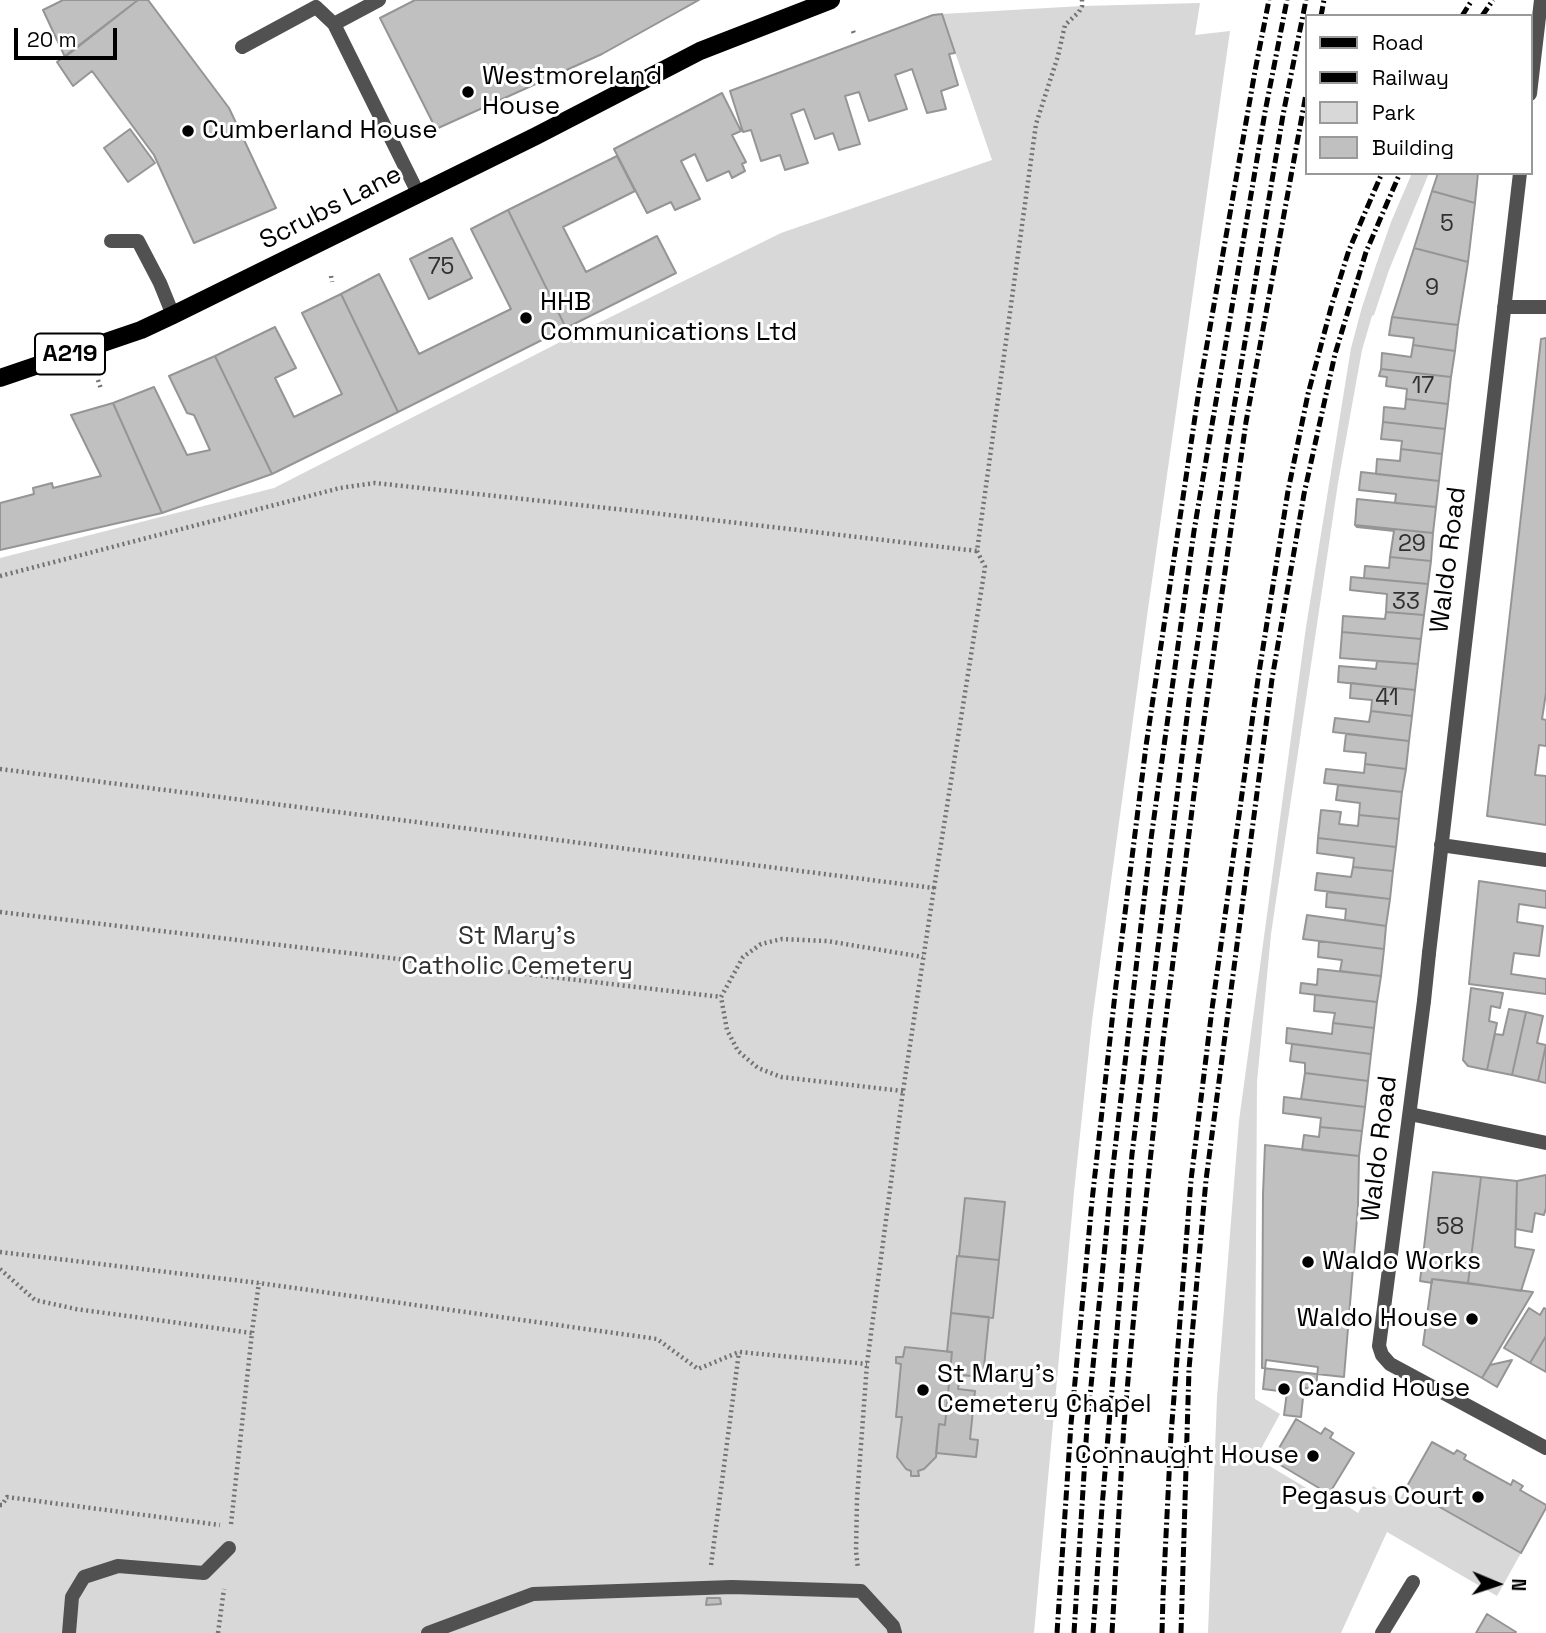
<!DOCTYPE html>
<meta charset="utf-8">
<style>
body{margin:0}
#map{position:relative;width:1546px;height:1633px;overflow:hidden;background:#fff;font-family:"Space Grotesk",sans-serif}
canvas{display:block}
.legend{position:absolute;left:1305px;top:14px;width:228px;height:161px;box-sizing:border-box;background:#fff;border:2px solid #999;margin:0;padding:9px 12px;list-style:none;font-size:21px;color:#000}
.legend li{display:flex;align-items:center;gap:14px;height:35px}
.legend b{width:35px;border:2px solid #999}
.north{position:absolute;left:1462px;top:1549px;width:70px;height:70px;-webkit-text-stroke:5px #fff;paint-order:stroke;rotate:92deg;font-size:19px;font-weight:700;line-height:28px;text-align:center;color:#000}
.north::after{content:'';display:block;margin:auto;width:24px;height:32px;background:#000;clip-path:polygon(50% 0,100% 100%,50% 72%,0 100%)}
.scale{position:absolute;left:14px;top:28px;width:103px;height:32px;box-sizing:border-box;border:4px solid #000;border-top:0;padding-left:9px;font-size:21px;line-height:24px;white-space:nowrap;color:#000;-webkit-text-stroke:5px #fff;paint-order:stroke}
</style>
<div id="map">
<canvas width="1546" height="1633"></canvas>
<ul class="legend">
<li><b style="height:9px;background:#000"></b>Road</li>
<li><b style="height:9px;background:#000"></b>Railway</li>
<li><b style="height:19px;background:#d8d8d8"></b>Park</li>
<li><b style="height:19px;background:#c0c0c0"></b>Building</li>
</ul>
<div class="north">N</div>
<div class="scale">20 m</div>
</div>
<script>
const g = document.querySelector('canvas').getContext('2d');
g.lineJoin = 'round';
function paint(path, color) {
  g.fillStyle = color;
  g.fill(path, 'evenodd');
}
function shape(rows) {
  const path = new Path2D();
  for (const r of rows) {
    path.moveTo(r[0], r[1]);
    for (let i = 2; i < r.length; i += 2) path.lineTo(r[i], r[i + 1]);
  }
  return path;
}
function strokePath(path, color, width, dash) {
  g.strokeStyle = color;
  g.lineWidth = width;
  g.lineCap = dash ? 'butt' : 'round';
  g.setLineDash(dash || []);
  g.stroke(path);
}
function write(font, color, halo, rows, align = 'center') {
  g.font = font + ' "Space Grotesk",sans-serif';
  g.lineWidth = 6;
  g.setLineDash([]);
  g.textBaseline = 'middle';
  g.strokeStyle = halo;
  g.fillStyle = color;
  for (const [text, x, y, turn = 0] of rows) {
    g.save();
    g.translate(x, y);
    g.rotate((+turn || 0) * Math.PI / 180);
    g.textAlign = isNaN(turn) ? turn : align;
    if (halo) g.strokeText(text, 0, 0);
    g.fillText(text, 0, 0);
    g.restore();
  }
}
const green = shape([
 [1200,3,1195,35,1230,31,1149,602,1092,1021,1074,1192,1034,1633,0,1633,0,558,274,488,570,337,781,233,992,160,942,14,1082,6],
 [1412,173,1429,173,1389,270,1374,315,1372,316,1362,350,1338,483,1271,934,1257,1082,1255,1399,1280,1414,1256,1458,1325,1499,1329,1494,1358,1513,1373,1486,1399,1500,1406,1488,1521,1553,1497,1596,1387,1532,1341,1633,1208,1633,1217,1397,1239,1121,1306,627,1351,348,1362,307,1375,268,1391,222]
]);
const building = shape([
 [63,0,138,0,65,57,43,10,63,0],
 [138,0,148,0,229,108,276,208,194,243,154,155,92,71,73,86,57,62,138,0],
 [415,0,699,0,602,54,436,129,380,18,415,0],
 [942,14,955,53,949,54,958,85,941,91,946,109,927,113,912,69,895,75,907,109,869,121,859,92,845,96,860,144,839,150,833,133,815,139,804,109,791,114,808,163,785,170,780,155,761,161,751,130,743,132,730,91,933,15,942,14],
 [722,93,741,131,732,135,746,162,742,164,745,171,732,178,729,171,707,181,695,154,681,161,700,199,675,210,671,202,647,213,614,149,722,93],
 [130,129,155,163,128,182,104,148,130,129],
 [617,156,635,191,563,227,586,272,657,236,676,273,566,328,508,210,617,156],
 [1438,173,1478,173,1475,203,1432,191,1438,173],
 [1432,191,1475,203,1468,262,1414,248,1432,191],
 [508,210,566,328,398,412,341,294,379,274,419,354,511,309,471,229,508,210],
 [452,238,472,278,429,299,410,259,452,238],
 [1414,248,1468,262,1458,325,1392,317,1414,248],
 [341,294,398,412,272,474,215,356,275,327,296,368,275,378,294,417,342,394,302,313,341,294],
 [1392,317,1458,325,1455,351,1413,345,1414,338,1389,335,1392,317],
 [1546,338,1546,693,1542,719,1546,720,1546,746,1539,745,1535,775,1546,776,1546,825,1487,816,1541,339,1546,338],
 [1413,345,1455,351,1451,377,1381,369,1382,353,1411,357,1413,345],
 [215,356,272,474,162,513,113,403,154,387,187,455,210,450,194,415,187,413,169,376,215,356],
 [1381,369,1451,377,1448,404,1406,399,1407,389,1386,386,1387,377,1379,376,1381,369],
 [1406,399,1448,404,1445,429,1383,422,1384,407,1405,409,1406,399],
 [113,403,162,513,0,550,0,503,34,494,33,488,52,483,53,488,101,476,71,415,113,403],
 [1383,422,1445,429,1442,454,1401,449,1402,441,1381,439,1383,422],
 [1401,449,1442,454,1439,481,1376,474,1377,459,1400,461,1401,449],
 [1361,472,1439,481,1436,507,1395,503,1396,494,1359,490,1361,472],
 [1357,499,1436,507,1433,533,1355,525,1357,499],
 [1355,525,1433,533,1431,561,1390,557,1394,531,1357,527,1355,525],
 [1390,557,1431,561,1428,584,1364,578,1365,566,1389,568,1390,557],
 [1351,577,1428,584,1424,615,1386,612,1387,594,1350,590,1351,577],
 [1386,612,1424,615,1421,639,1342,632,1343,616,1385,619,1386,612],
 [1342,632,1421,639,1418,664,1340,658,1342,632],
 [1377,661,1418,664,1415,690,1338,682,1339,666,1376,669,1377,661],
 [1351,683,1415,690,1412,716,1371,711,1372,700,1350,698,1351,683],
 [1371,711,1412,716,1409,741,1333,732,1335,718,1369,722,1371,711],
 [1346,734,1409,741,1406,769,1365,764,1366,753,1344,751,1346,734],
 [1365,764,1406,769,1402,792,1324,783,1326,769,1364,773,1365,764],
 [1338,785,1402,792,1399,819,1359,815,1360,803,1336,800,1338,785],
 [1321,810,1341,812,1339,824,1358,826,1359,815,1399,819,1396,847,1318,838,1321,810],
 [1318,838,1396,847,1393,871,1353,867,1354,858,1317,853,1318,838],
 [1353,867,1393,871,1390,899,1315,890,1317,873,1351,877,1353,867],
 [1479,881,1546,891,1546,908,1519,904,1517,922,1543,926,1539,956,1514,953,1511,974,1546,979,1546,994,1469,984,1479,881],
 [1327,892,1390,899,1386,926,1345,920,1346,909,1326,907,1327,892],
 [1307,915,1386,926,1384,949,1303,939,1307,915],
 [1319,941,1384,949,1381,976,1340,971,1342,960,1318,957,1319,941],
 [1318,969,1381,976,1377,1002,1300,993,1301,983,1317,985,1318,969],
 [1471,988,1503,993,1500,1008,1491,1006,1489,1021,1497,1023,1487,1070,1468,1066,1463,1060,1471,988],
 [1315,995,1377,1002,1374,1028,1333,1023,1335,1013,1314,1011,1315,995],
 [1509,1009,1526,1012,1512,1075,1487,1070,1495,1034,1503,1035,1509,1009],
 [1526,1012,1543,1016,1537,1043,1546,1045,1538,1081,1512,1075,1526,1012],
 [1333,1023,1374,1028,1371,1054,1286,1043,1287,1028,1332,1034,1333,1023],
 [1292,1044,1371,1054,1368,1081,1305,1073,1305,1063,1290,1061,1292,1044],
 [1546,1045,1546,1083,1538,1081,1546,1045],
 [1305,1073,1368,1081,1365,1107,1301,1099,1305,1073],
 [1284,1097,1365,1107,1362,1131,1320,1127,1321,1118,1283,1113,1284,1097],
 [1320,1127,1362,1131,1359,1156,1302,1150,1304,1135,1319,1137,1320,1127],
 [1265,1145,1359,1156,1358,1206,1344,1377,1262,1368,1263,1194,1265,1145],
 [1433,1172,1481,1177,1468,1283,1432,1279,1432,1283,1420,1281,1433,1172],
 [1546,1175,1546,1208,1544,1215,1535,1213,1532,1232,1516,1229,1517,1181,1546,1175],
 [1481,1177,1517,1181,1515,1247,1534,1250,1521,1291,1468,1283,1481,1177],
 [965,1198,1005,1202,999,1260,959,1256,965,1198],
 [957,1256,999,1260,993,1318,951,1313,957,1256],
 [1432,1279,1533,1292,1482,1378,1423,1345,1432,1279],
 [1529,1308,1540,1315,1544,1308,1546,1309,1546,1336,1530,1363,1504,1348,1529,1308],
 [951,1313,989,1317,983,1377,960,1375,958,1389,975,1391,970,1439,978,1440,976,1457,936,1453,939,1424,945,1425,952,1352,947,1352,951,1313],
 [1546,1336,1546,1372,1530,1363,1546,1336],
 [905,1347,952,1352,945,1425,939,1424,936,1457,924,1469,918,1471,919,1476,911,1476,911,1471,906,1469,897,1457,902,1417,896,1417,901,1364,896,1363,896,1357,903,1357,905,1347],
 [1266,1360,1318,1367,1316,1389,1304,1388,1301,1417,1284,1415,1287,1392,1263,1389,1266,1360],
 [1512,1360,1497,1387,1482,1378,1490,1365,1512,1360],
 [1296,1419,1321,1434,1325,1428,1333,1433,1330,1438,1354,1453,1329,1494,1272,1460,1296,1419],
 [1432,1442,1454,1454,1457,1450,1466,1455,1464,1459,1511,1485,1513,1480,1523,1486,1520,1490,1546,1505,1546,1508,1521,1553,1406,1488,1432,1442],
 [707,1598,720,1598,721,1604,706,1605,707,1598],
 [1487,1614,1516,1632,1515,1633,1476,1633,1487,1614]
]);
const path = shape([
 [853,31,855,36],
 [331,276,332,282],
 [98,380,101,389],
 [0,576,340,488,375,483,644,512,977,551],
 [0,769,934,888,903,1091,867,1364,857,1499,856,1551,858,1569],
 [934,888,985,567,977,551,1036,124,1058,56,1065,25,1079,12,1082,6,1082,0],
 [0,912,721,997],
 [903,1091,781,1077,758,1068,738,1051,727,1030,721,997,743,957,761,944,782,939,827,941,923,957],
 [0,1252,259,1283,657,1339,698,1369,739,1352,867,1364],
 [0,1269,35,1300,76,1309,252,1333],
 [0,1505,2,1505,7,1497,220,1525],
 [231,1524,253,1324,259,1283],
 [711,1565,739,1352],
 [218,1633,224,1589]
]);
const lane = shape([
 [379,0,334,24,418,193],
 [242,47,316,7,334,24],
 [111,241,138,241,160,283,173,315],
 [1424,1001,1429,953],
 [69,1633,72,1597,84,1577,118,1566,204,1573,229,1548],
 [428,1633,533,1594,732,1587,861,1591,893,1626,895,1633]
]);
const street = shape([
 [1530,94,1541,0],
 [1504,307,1546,307],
 [1441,845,1546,860],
 [1429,953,1520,173],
 [1424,1001,1379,1346,1382,1355,1390,1364,1546,1448],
 [1410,1114,1546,1143],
 [1382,1633,1413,1582]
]);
const primary = shape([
 [0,378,141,330,173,315,536,136,700,51,831,0]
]);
const rail = shape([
 [1321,16,1324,0],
 [1462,16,1472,0],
 [1482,16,1493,0],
 [1057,1633,1071,1424,1092,1201,1116,985,1146,746,1199,390,1255,71,1269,0],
 [1074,1633,1087,1426,1112,1175,1151,839,1194,531,1265,112,1287,0],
 [1093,1633,1102,1507,1132,1154,1190,693,1228,443,1283,115,1306,0],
 [1112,1633,1124,1424,1136,1292,1163,1041,1196,778,1246,422,1306,94],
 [1162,1633,1163,1596,1171,1435,1191,1180,1212,1009,1258,679,1288,491,1308,394,1332,304,1349,250,1382,173],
 [1181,1633,1189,1369,1206,1180,1272,679,1304,494,1335,354,1366,252,1400,173]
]);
const markers = [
 [468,92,7,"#000"],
 [188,131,7,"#000"],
 [526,318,7,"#000"],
 [1308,1262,7,"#000"],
 [1472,1319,7,"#000"],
 [1284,1389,7,"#000"],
 [923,1390,7,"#000"],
 [1313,1456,7,"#000"],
 [1478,1497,7,"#000"]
];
const numberNames = [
 ["5",1447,225],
 ["75",441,268],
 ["9",1432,289],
 ["17",1423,387],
 ["29",1412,545],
 ["33",1406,603],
 ["41",1387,699],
 ["58",1450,1228]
];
const shields = [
 [70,354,70]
];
const shieldNames = [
 ["A219",70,354]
];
const poiNames = [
 ["Westmoreland",482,77],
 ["House",482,107],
 ["Cumberland House",202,131],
 ["HHB",540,303],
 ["Communications Ltd",540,333],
 ["Waldo Works",1322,1262],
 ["Waldo House",1458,1319,"right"],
 ["St Mary’s",937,1375],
 ["Cemetery Chapel",937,1405],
 ["Candid House",1298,1389],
 ["Connaught House",1299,1456,"right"],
 ["Pegasus Court",1464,1497,"right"]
];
const streetNames = [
 ["Scrubs Lane",331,208,-27],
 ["Waldo Road",1449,560,-83],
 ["Waldo Road",1380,1149,-83]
];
const parkNames = [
 ["St Mary's",517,937],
 ["Catholic Cemetery",517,967]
];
paint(green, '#d8d8d8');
paint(building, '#c0c0c0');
strokePath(building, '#959595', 2);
strokePath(path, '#737373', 4.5, [2, 3.5]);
strokePath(lane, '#515151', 14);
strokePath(street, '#515151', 14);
strokePath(primary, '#000', 18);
strokePath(rail, '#000', 5, [10, 3.5, 2, 3.5]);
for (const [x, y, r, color] of markers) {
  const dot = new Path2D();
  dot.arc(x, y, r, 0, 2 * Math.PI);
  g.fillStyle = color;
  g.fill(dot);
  strokePath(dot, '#fff', 2.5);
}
write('23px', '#303030', null, numberNames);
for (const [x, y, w] of shields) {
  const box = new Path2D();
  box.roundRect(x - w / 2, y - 20.5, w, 41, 5);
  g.fillStyle = '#fff';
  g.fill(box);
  strokePath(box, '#000', 2);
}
write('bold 24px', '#000', null, shieldNames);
write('26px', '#000', '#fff', poiNames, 'left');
write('26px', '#000', '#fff', streetNames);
write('26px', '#2f2f2f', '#fff', parkNames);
</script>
